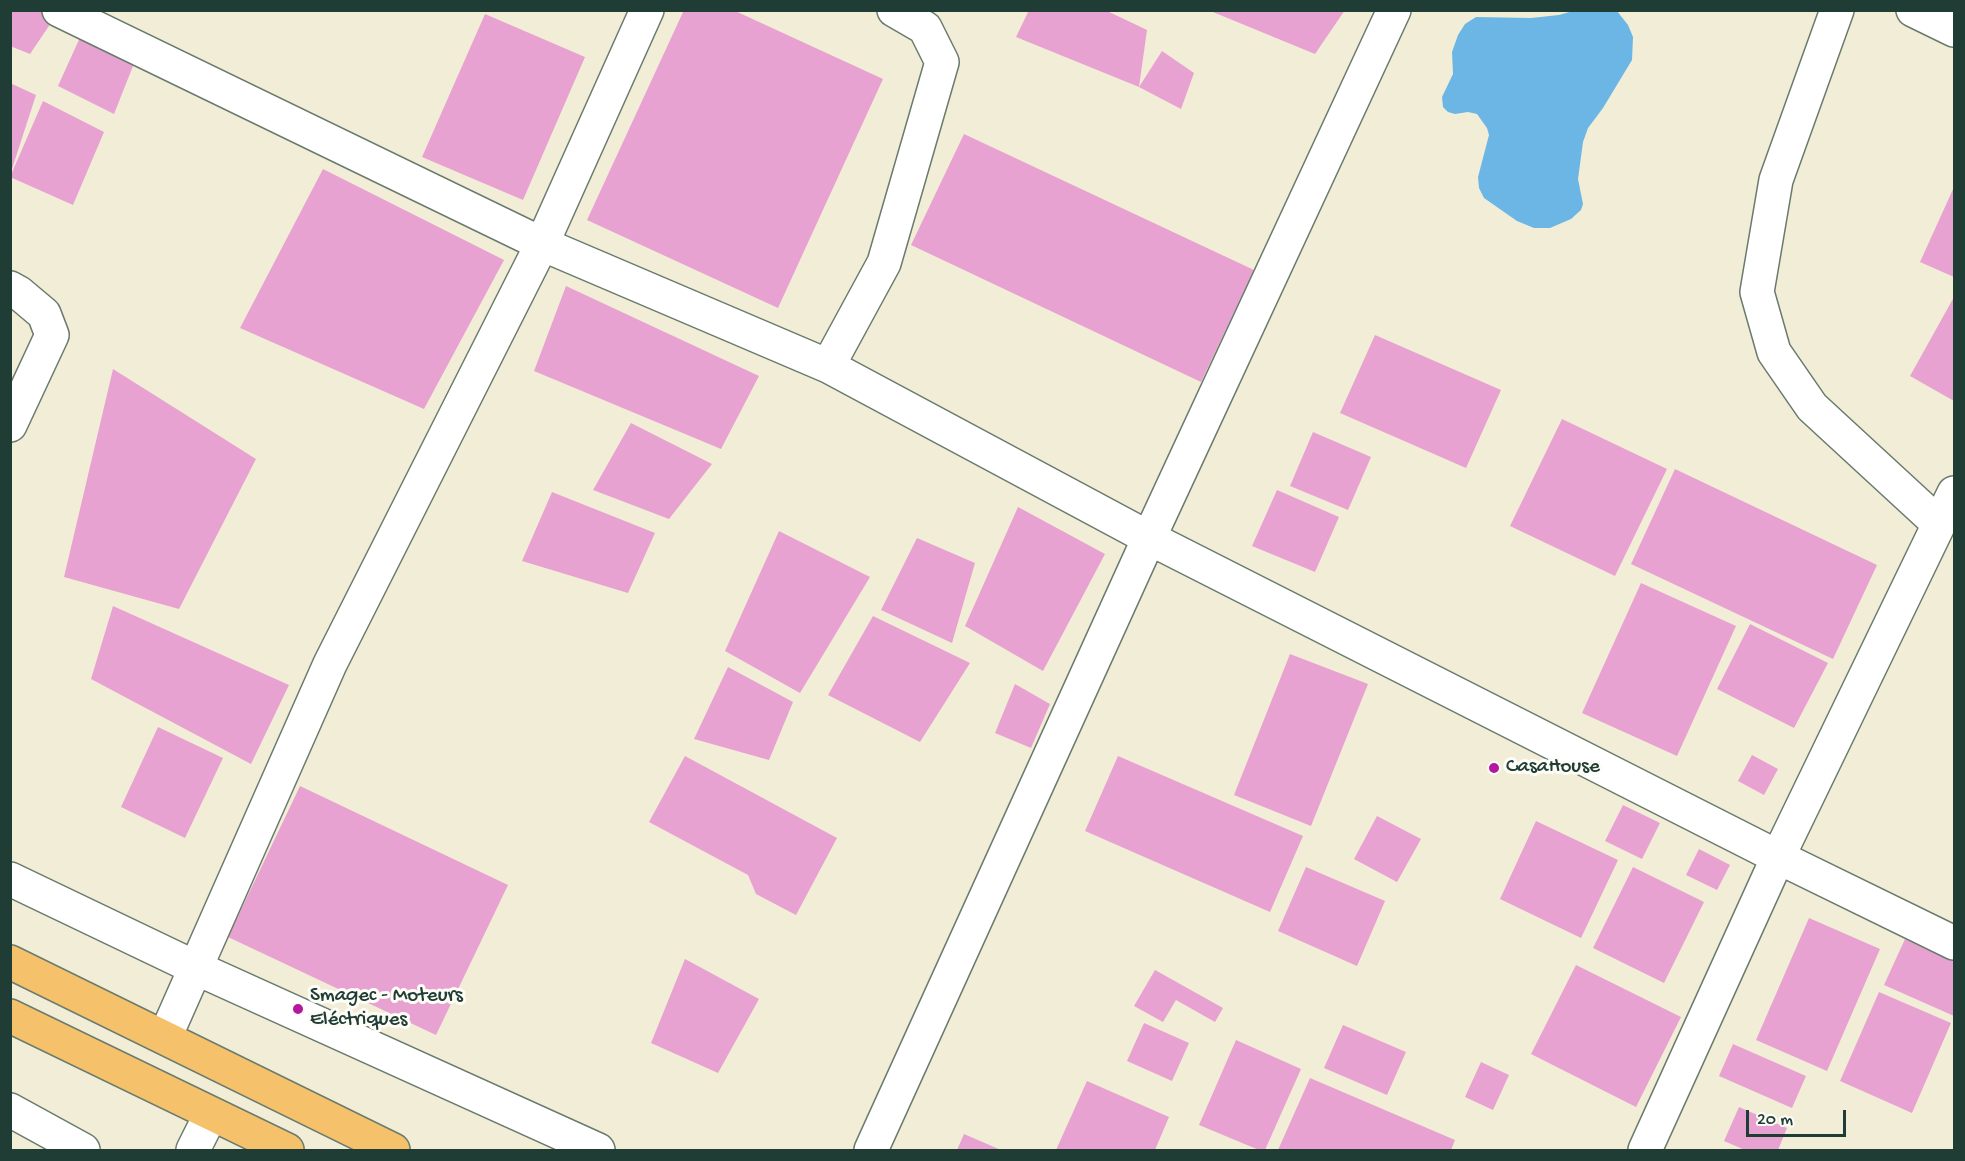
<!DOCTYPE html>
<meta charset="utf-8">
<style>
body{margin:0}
#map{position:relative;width:1965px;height:1161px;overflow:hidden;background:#f2edd7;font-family:"Gochi Hand",sans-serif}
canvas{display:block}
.frame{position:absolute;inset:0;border:12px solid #1f3d34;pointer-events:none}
.scale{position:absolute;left:1746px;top:1110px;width:100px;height:27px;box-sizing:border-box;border:3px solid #1f3d34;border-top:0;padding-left:8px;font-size:18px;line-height:21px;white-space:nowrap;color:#1f3d34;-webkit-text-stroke:4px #fdfcf7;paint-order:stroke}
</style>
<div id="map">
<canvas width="1965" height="1161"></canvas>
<div class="frame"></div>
<div class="scale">20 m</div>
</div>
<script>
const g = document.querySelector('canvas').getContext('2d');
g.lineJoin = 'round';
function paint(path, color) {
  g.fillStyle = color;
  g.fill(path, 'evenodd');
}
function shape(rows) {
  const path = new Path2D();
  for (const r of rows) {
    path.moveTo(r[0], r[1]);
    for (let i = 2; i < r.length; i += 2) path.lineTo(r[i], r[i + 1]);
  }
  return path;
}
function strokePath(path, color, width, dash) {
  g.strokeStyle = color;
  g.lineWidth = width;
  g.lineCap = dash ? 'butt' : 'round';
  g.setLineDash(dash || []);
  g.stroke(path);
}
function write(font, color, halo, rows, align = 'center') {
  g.font = font + ' "Gochi Hand",sans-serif';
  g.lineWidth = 6;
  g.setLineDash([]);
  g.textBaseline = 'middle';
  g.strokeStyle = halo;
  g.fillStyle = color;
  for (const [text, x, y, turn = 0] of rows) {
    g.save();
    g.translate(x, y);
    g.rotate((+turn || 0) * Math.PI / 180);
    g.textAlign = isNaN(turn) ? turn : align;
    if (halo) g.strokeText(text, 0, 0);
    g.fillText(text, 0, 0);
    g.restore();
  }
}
const water = shape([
 [1573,11,1617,11,1628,25,1633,37,1632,60,1603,108,1588,128,1583,142,1578,179,1583,204,1581,210,1571,219,1550,228,1534,228,1517,221,1484,198,1479,188,1478,177,1489,135,1487,128,1477,114,1468,112,1455,114,1448,112,1443,107,1442,97,1453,74,1452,52,1458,35,1465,24,1476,17,1531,18,1559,15]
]);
const building = shape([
 [10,10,37,10,55,17,30,54,10,46],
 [684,10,733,10,883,79,778,308,587,220],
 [1029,10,1105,10,1147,30,1139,87,1162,51,1194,73,1181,109,1139,87,1016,37],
 [1208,10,1345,10,1315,54],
 [485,14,585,57,523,200,422,157],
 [82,33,137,56,114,114,58,86],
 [10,83,36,95,11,172,10,172],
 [43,101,104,132,73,205,10,177],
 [964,134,1254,270,1201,382,911,245],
 [323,169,504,260,424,409,240,328],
 [1954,187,1954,277,1920,262],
 [566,286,759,376,721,449,534,371],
 [1954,297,1954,401,1910,376],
 [1375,335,1501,390,1466,468,1340,413],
 [113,369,256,459,179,609,64,577],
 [1562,419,1667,469,1615,576,1510,526],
 [631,423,712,464,669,519,593,490],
 [1313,432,1371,457,1348,510,1290,486],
 [1675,469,1877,565,1833,659,1631,564],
 [1277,490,1339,517,1315,572,1252,546],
 [552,492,655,533,628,593,522,561],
 [1018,507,1105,554,1043,671,965,626],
 [779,531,870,577,800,693,725,651],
 [917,538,975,563,952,643,881,610],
 [1641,583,1736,626,1677,756,1582,713],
 [113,606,289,685,251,764,91,679],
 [873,616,970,663,920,742,828,695],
 [1750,624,1828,663,1794,728,1717,689],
 [1290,654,1368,684,1311,826,1234,795],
 [728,667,793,702,769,760,694,739],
 [1015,684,1050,704,1031,748,995,733],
 [158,727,223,758,185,838,121,807],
 [1752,755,1778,769,1764,795,1738,781],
 [685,756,837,838,796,915,756,894,748,875,649,822],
 [1118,756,1303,836,1270,912,1085,831],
 [300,786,508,885,436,1035,228,937],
 [1623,805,1660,823,1642,859,1605,841],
 [1377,816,1421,839,1397,882,1354,859],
 [1536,821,1618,860,1581,938,1500,899],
 [1699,849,1730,865,1717,890,1686,875],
 [1306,867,1385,901,1357,966,1278,931],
 [1633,867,1704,902,1664,983,1593,948],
 [1809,918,1880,949,1827,1071,1756,1040],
 [1905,939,1954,962,1954,1016,1884,985],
 [685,959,759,999,718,1073,651,1043],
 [1576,965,1681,1017,1636,1107,1531,1054],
 [1155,970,1223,1008,1215,1022,1176,1000,1163,1022,1134,1006],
 [1879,992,1951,1023,1912,1113,1840,1081],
 [1144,1023,1189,1043,1172,1081,1127,1061],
 [1343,1025,1406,1052,1387,1095,1324,1068],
 [1236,1040,1301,1069,1265,1150,1259,1150,1199,1125],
 [1733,1044,1806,1076,1792,1108,1719,1076],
 [1481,1062,1509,1075,1493,1110,1465,1097],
 [1310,1078,1455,1140,1451,1150,1278,1150],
 [1087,1081,1169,1117,1155,1150,1056,1150],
 [1739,1107,1787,1128,1778,1150,1745,1150,1724,1141],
 [964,1134,1001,1150,957,1150]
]);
const minor = shape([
 [59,10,542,244,828,366,1149,538,1778,857,1954,943],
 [1837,10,1776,180,1757,292,1774,352,1812,407,1939,524],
 [1913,10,1954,30],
 [10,288,19,293,44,314,52,335,10,425],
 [828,366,884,263,942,62,925,28,894,10],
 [10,879,196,968,598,1150],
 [165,1037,330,664,542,244,647,10],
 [10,1110,83,1150],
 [193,1150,211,1114],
 [871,1150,1149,538,1394,10],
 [1645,1150,1778,857,1954,493]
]);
const highway = shape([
 [10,962,393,1150],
 [10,1016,287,1150]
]);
const markers = [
 [1494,768,6,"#b5179e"],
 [298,1009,6,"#b5179e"]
];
const poiNames = [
 ["CasaHouse",1506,768],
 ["Smagec - Moteurs",310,997],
 ["Eléctriques",310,1021]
];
paint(water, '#6bb6e4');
paint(building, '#e8a2d1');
strokePath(minor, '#697b6d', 36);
strokePath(highway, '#697b6d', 36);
strokePath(minor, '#fff', 33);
strokePath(highway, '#f6c16b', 33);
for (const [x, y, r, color] of markers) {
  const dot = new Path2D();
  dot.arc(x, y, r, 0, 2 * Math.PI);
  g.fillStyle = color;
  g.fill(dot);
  strokePath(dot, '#fdfcf7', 2);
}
write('21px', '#1f3d34', '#fdfcf7', poiNames, 'left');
</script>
